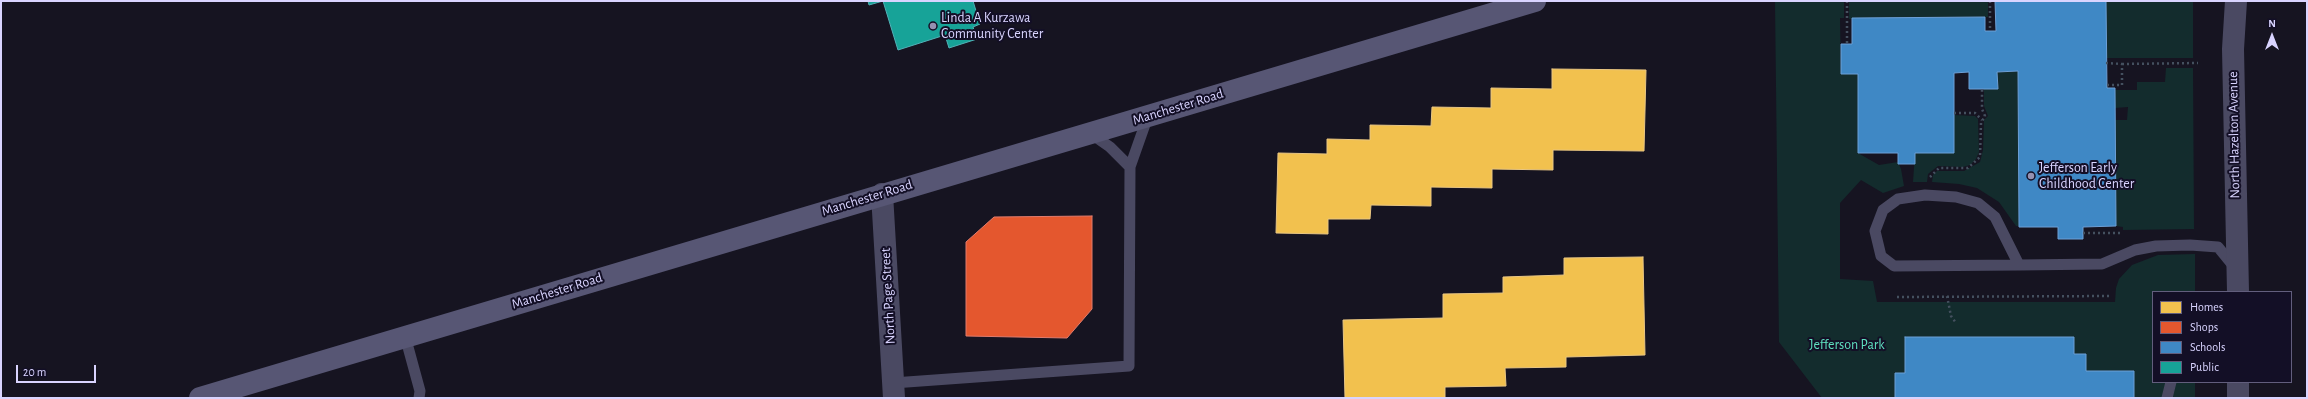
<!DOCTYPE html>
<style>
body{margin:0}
#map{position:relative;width:2308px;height:399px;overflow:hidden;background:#161421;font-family:"Alegreya Sans",sans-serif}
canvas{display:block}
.frame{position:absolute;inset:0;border:2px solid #d9d4ff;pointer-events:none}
.legend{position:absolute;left:2152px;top:291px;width:140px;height:92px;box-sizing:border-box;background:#130f26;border:1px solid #625e7d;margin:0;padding:5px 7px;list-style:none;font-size:12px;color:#d9d4ff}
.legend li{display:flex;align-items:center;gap:8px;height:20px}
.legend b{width:20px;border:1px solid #625e7d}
.north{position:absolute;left:2252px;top:16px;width:40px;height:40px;-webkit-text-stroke:3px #130f26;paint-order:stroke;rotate:0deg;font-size:11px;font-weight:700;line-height:16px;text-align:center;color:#d9d4ff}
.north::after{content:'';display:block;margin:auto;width:14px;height:18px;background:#d9d4ff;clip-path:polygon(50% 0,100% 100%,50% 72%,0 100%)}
.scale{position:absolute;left:16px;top:365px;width:80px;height:18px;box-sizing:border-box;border:2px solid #d9d4ff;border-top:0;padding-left:5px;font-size:12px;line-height:14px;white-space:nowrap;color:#d9d4ff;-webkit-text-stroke:3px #130f26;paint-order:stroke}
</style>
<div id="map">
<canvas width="2308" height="399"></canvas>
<div class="frame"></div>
<ul class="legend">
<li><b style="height:11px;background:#f2c14e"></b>Homes</li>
<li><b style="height:11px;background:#e4572e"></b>Shops</li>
<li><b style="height:11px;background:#3f88c5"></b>Schools</li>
<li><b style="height:11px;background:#17a398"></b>Public</li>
</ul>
<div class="north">N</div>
<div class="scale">20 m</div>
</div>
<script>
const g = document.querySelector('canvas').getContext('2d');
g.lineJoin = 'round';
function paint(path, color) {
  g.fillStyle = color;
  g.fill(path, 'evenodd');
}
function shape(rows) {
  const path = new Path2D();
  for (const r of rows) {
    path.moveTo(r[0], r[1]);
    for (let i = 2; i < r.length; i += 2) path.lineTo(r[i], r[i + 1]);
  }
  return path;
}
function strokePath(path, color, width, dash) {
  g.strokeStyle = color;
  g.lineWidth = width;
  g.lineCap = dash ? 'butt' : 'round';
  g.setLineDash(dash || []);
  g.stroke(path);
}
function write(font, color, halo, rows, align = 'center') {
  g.font = font + ' "Alegreya Sans",sans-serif';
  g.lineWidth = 4;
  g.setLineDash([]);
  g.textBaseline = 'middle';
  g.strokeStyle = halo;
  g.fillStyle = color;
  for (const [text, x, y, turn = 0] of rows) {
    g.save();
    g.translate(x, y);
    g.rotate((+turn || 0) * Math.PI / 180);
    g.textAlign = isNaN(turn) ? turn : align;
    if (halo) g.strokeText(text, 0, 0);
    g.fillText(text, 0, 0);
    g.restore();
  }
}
const green = shape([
 [1775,1,1844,1,1844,18,1840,18,1841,74,1858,74,1858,153,1879,165,1898,162,1901,169,1904,186,1883,193,1861,180,1840,203,1840,279,1873,281,1877,302,2115,302,2116,288,2119,279,2132,265,2158,255,2195,254,2195,292,2153,292,2153,382,2195,382,2195,398,1822,398,1779,342],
 [1849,1,1988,1,1988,17,1849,19],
 [2106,1,2193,1,2193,58,2106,58],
 [2166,68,2193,68,2194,229,2123,230,2123,227,2116,226,2115,120,2127,120,2128,107,2115,108,2115,90,2137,90,2137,82,2165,82],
 [2018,71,2019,226,2016,226,1999,202,1977,188,1959,184,1932,182,1933,175,1937,171,1964,171,1980,162,1983,150,1984,120,1988,116,1984,106,1984,89,1997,89,1997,72],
 [1954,115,1975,116,1978,119,1979,152,1976,159,1970,165,1963,167,1938,166,1928,174,1927,182,1913,182,1915,153,1954,153]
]);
const homes = shape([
 [1552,69,1646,70,1644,151,1553,150,1553,170,1492,169,1492,188,1431,187,1431,206,1371,205,1370,219,1328,219,1328,234,1276,233,1278,153,1327,154,1327,139,1370,140,1370,125,1431,126,1432,107,1491,108,1491,88,1552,89,1552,69],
 [1643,257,1645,355,1566,357,1566,367,1505,368,1506,386,1445,387,1445,398,1345,398,1343,320,1443,318,1443,294,1503,293,1503,277,1564,275,1564,258,1643,257]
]);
const shops = shape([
 [1092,216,1092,309,1067,338,966,336,966,242,994,217,1092,216]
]);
const schools = shape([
 [1995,1,2106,1,2107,88,2115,88,2116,226,2083,227,2083,239,2058,239,2058,227,2019,227,2018,71,1997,72,1998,89,1969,89,1969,72,1954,73,1954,153,1915,153,1915,164,1898,164,1898,153,1858,153,1858,74,1841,74,1841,44,1852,44,1852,18,1985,17,1985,31,1996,31,1995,1],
 [1905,337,2074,337,2074,354,2086,354,2086,371,2134,371,2134,398,1895,398,1895,373,1905,373,1905,337]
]);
const public = shape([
 [868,1,973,1,980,24,973,27,977,39,949,48,945,35,898,50,883,1,869,5,868,1]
]);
const path = shape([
 [1847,1,1847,44],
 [1990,1,1990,31],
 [2106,63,2122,64,2122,85,2107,85],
 [2122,64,2198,63],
 [1954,113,1975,113,1982,120],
 [1930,177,1939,168,1968,168,1980,157,1981,123,1985,116,1982,109,1982,89],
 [2083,233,2123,233],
 [1947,296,1951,316,1956,323],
 [1897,297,2112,296]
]);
const lane = shape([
 [1090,133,1110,147,1130,167],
 [2019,265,1995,217,1978,203,1956,197,1925,195,1898,199,1883,210,1875,231,1881,256,1894,266,2019,265,2102,264,2135,250,2156,246,2190,245,2218,247,2236,269],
 [405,336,420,391,419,398],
 [893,383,1129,366,1130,167,1148,116],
 [2167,398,2171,382]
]);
const street = shape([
 [2236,1,2233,49,2238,292],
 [882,194,894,398],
 [2238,382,2238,398]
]);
const secondary = shape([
 [200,398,1535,1]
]);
const markers = [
 [933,26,4,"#9591b1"],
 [2031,176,4,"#9591b1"]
];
const poiNames = [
 ["Linda A Kurzawa",941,18],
 ["Community Center",941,34],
 ["Jefferson Early",2039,168],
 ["Childhood Center",2039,184]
];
const streetNames = [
 ["Manchester Road",1178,107,-17],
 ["North Hazelton Avenue",2234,135,-91],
 ["Manchester Road",867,198,-17],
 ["Manchester Road",557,291,-17],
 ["North Page Street",888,296,-93]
];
const parkNames = [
 ["Jefferson Park",1847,345]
];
paint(green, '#132c2d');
paint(homes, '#f2c14e');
strokePath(homes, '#eac783', 1);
paint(shops, '#e4572e');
strokePath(shops, '#e17c6d', 1);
paint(schools, '#3f88c5');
strokePath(schools, '#6d9fd6', 1);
paint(public, '#17a398');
strokePath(public, '#51b2b7', 1);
strokePath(path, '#44505f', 2.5, [2, 3]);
strokePath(lane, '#4a4962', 11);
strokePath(street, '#4a4962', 22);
strokePath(secondary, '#575674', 22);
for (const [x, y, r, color] of markers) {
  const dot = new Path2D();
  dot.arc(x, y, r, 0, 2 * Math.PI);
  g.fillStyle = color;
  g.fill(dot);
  strokePath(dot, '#130f26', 1.5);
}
write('14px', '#d9d4ff', '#130f26', poiNames, 'left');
write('14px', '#d9d4ff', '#130f26', streetNames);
write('14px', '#5fe0c0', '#130f26', parkNames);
</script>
